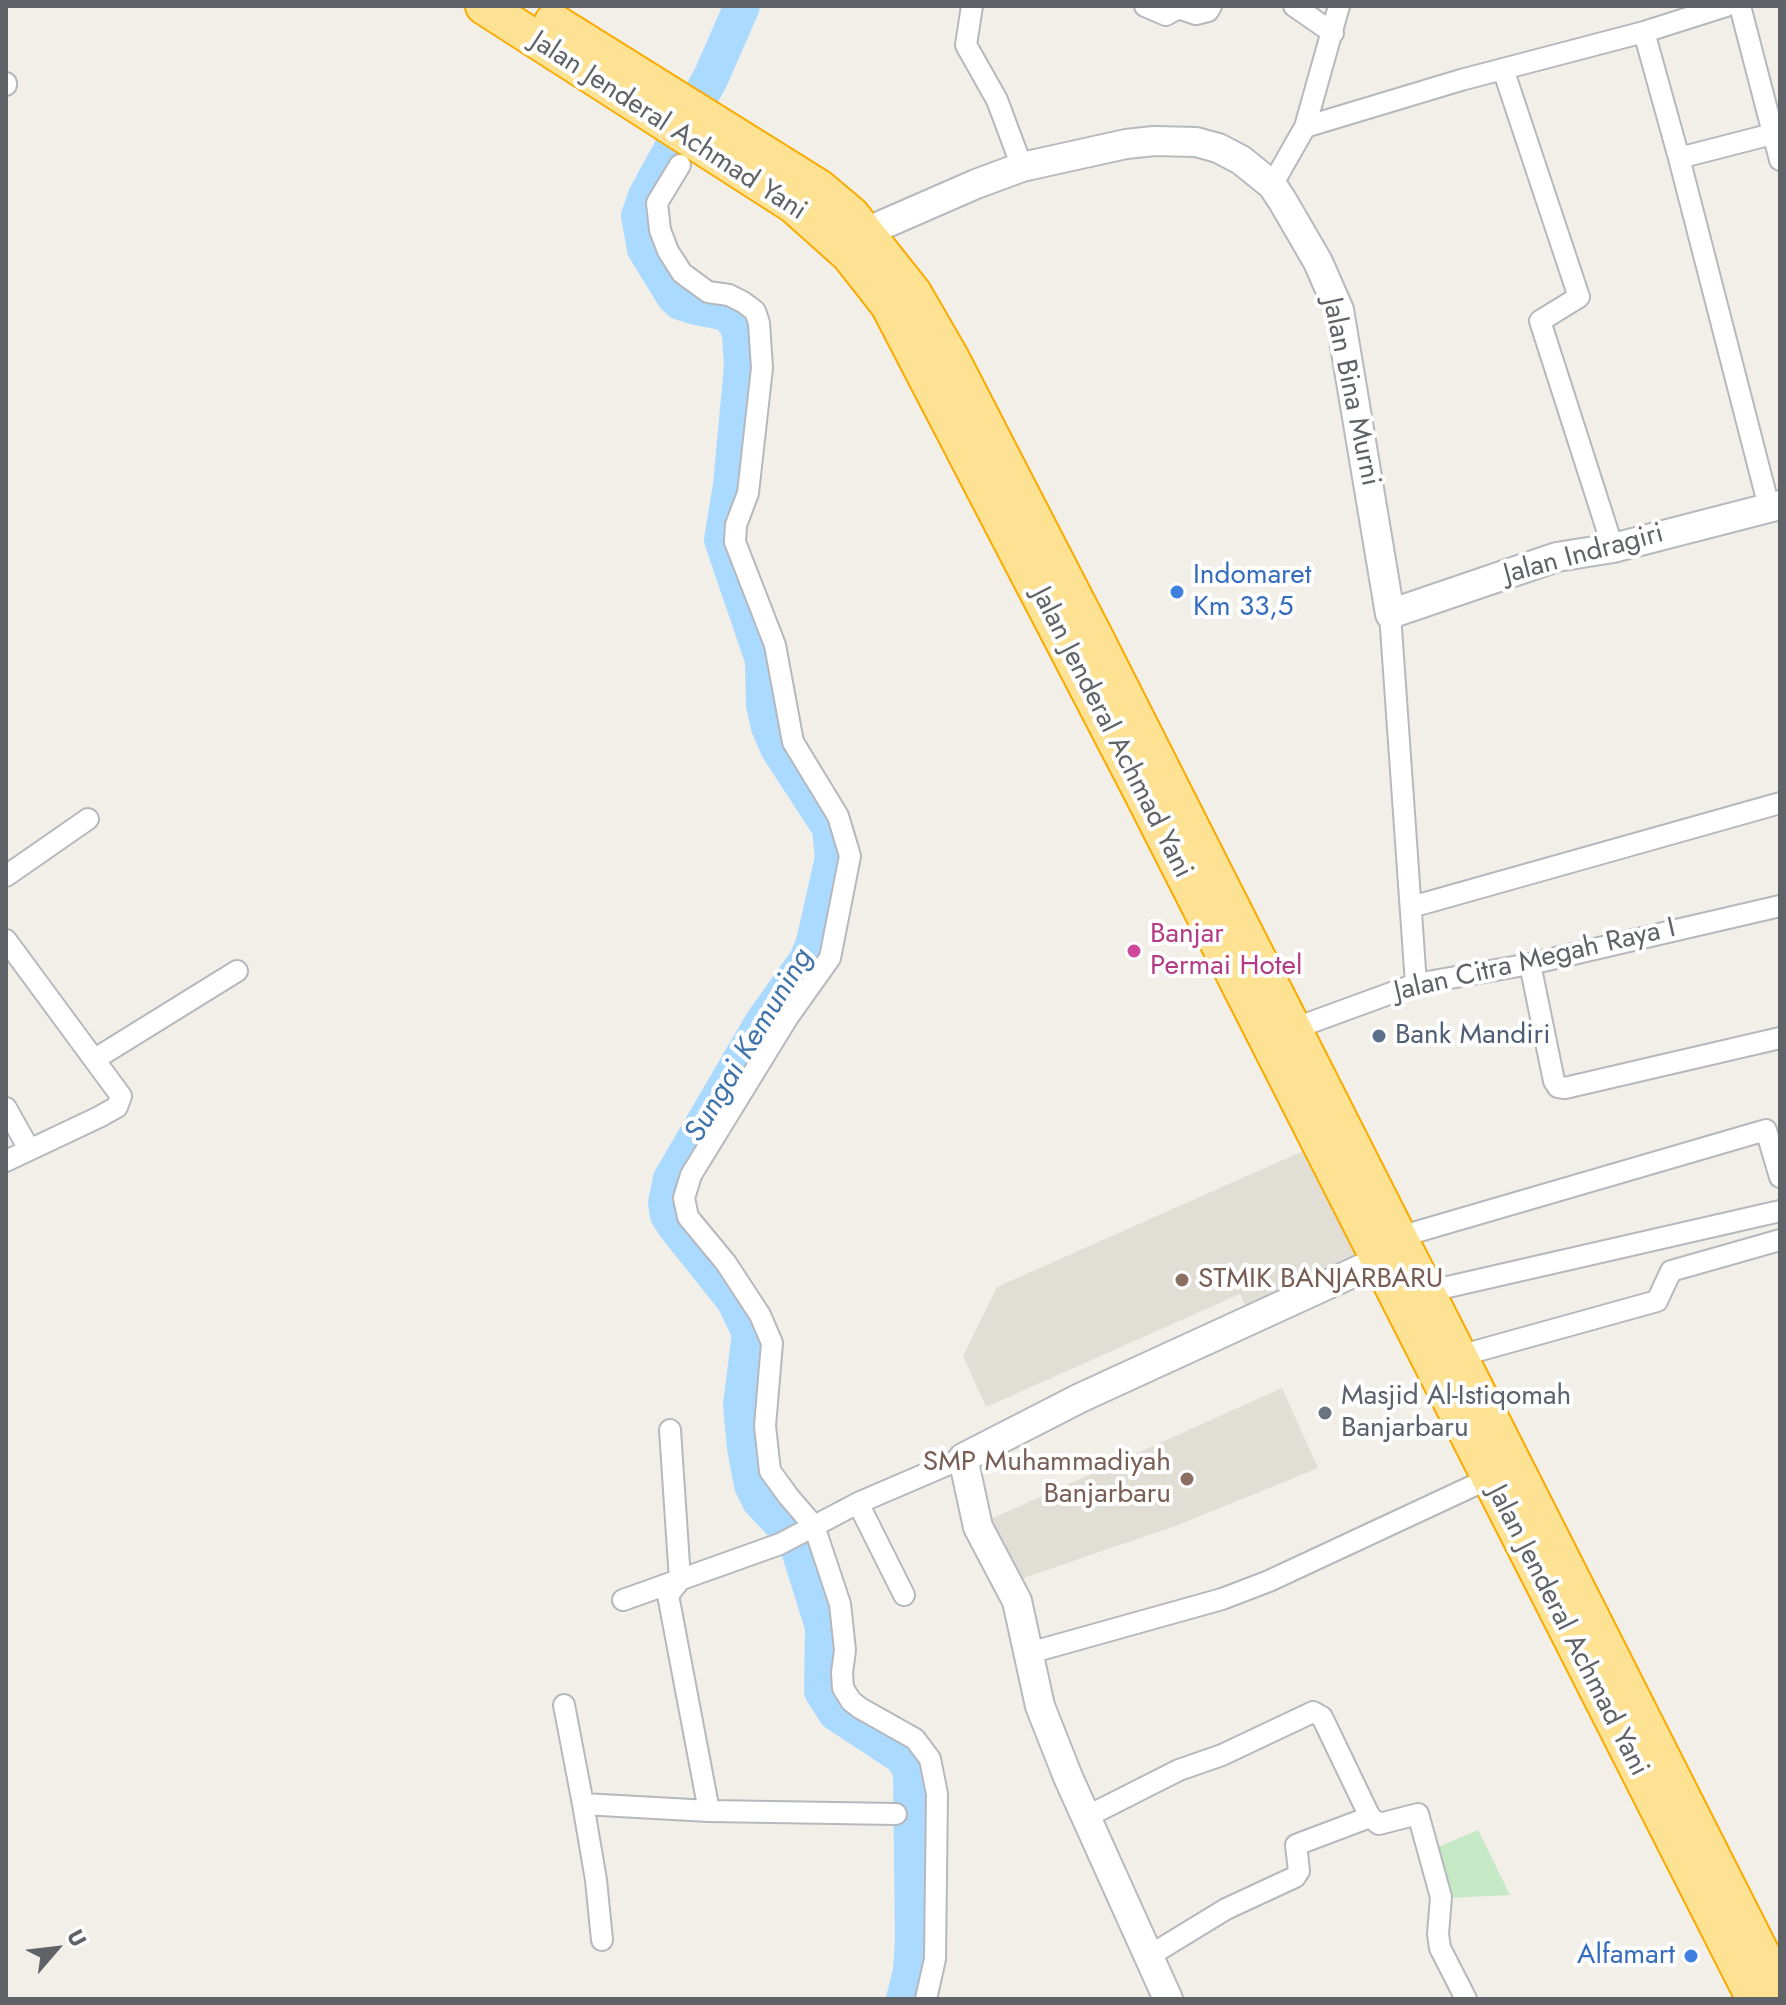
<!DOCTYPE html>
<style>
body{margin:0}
#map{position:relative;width:1786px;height:2005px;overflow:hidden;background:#f1efe8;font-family:Jost,sans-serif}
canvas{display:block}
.frame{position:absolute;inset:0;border:8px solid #5f6368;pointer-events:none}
.north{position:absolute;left:16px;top:1909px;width:80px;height:80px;-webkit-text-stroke:6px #fff;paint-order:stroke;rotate:62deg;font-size:22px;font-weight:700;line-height:32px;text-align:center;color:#5f6368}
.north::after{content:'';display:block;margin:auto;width:28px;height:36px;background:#5f6368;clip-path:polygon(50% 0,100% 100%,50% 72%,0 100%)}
</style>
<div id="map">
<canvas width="1786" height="2005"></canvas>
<div class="frame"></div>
<div class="north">U</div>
</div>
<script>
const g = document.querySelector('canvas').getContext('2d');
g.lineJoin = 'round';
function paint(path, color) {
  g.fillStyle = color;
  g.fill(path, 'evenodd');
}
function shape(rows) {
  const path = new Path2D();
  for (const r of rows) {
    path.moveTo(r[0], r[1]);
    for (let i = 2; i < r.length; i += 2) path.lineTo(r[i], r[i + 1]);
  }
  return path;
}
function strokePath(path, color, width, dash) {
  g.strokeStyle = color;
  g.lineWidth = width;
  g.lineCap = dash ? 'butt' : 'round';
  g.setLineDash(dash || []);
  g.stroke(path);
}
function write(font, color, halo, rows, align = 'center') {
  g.font = font + ' Jost,sans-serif';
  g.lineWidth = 8;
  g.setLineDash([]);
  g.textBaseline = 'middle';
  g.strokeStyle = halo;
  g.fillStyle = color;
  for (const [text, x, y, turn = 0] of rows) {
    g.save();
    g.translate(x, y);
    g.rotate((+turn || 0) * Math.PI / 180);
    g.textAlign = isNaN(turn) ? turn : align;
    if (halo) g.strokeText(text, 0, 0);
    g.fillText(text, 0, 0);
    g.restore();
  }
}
const education = shape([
 [1303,1151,1367,1274,1254,1324,1240,1294,986,1407,963,1356,997,1287],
 [1282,1388,1318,1468,1178,1525,1012,1582,982,1523]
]);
const green = shape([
 [1478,1830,1510,1895,1447,1898,1436,1848]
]);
const river = shape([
 [742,6,711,77,646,196,639,216,645,249,674,296,680,302,692,306,727,313,737,325,740,335,742,366,731,485,722,540,763,660,764,705,769,727,778,748,830,828,833,858,814,942,807,960,762,1023,671,1179,666,1203,668,1215,675,1226,734,1300,750,1333,741,1405,745,1448,752,1485,760,1501,792,1535,798,1547,823,1627,822,1691,836,1713,903,1757,911,1771,913,1940,911,1971,904,1999]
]);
const street = shape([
 [972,6,966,45,997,100,1022,167],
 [1145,6,1166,15,1178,8,1196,14,1208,11,1211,6],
 [1294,6,1333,33],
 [1740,6,1780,160],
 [1644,32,1679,158,1769,507],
 [1503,69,1579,297,1540,321,1613,548],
 [6,83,6,85],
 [1305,127,1461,80,1644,32,1726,6],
 [1679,158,1780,132],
 [680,165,657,203,660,230,668,251,682,273,708,292,729,295,743,302,755,311,759,323,762,368,748,493,736,525,735,542,775,645,793,742,838,816,850,856,830,958,788,1017,691,1175,684,1198,688,1217,726,1263,760,1315,772,1343,765,1426,770,1471,789,1497,814,1526,840,1604,845,1650,842,1673,843,1688,851,1701,860,1708,915,1739,930,1759,937,1794,935,1959,926,1999],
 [1272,185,1305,127,1339,6],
 [1390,614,1416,984],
 [6,876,88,819],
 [1411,907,1780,803],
 [6,940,121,1096,117,1107,99,1117,6,1161],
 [1530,964,1554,1081,1558,1087,1565,1088,1780,1038],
 [1293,1029,1416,984,1530,964,1780,906],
 [95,1059,237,971],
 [6,1108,29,1149],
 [1399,1237,1766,1130,1780,1177],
 [1426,1292,1780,1211],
 [1459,1356,1657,1301,1671,1271,1780,1240],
 [858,1503,904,1595],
 [623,1600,780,1544,858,1503,963,1458],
 [1029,1653,1222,1599,1269,1581,1490,1478],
 [564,1705,583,1804,709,1811,668,1595,680,1580,670,1430],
 [583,1804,596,1880,602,1940],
 [709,1811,896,1814],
 [1086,1817,1179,1770,1222,1755,1313,1712,1322,1717,1370,1817],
 [1149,1956,1226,1909,1295,1877,1299,1871,1296,1845,1301,1843,1370,1817,1379,1824,1418,1814,1441,1897,1438,1934,1440,1948,1466,1999]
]);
const secondary = shape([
 [866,232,976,184,1022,167,1126,144,1154,141,1196,142,1218,148,1241,160,1272,185,1282,200,1318,262,1339,310,1390,614,1557,557,1613,548,1780,505],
 [1168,1999,1068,1777,1040,1706,1017,1601,978,1527,963,1458,1080,1398,1381,1260]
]);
const highway = shape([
 [484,6,794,205,849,254,889,305,1142,792,1755,1999],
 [553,22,819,188,851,215,913,293,950,357,1095,638,1780,1991]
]);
const markers = [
 [1177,592,8,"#3f7fe0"],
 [1134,951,8,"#d1479c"],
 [1379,1036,8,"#5c6f8a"],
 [1182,1280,8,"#8d6e63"],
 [1325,1413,8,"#6b7280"],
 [1187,1479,8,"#8d6e63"],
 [1691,1956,8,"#3f7fe0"]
];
const streetNames = [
 ["Jalan Jenderal Achmad Yani",668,127,33],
 ["Jalan Bina Murni",1350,392,78],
 ["Jalan Indragiri",1584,555,-15],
 ["Jalan Jenderal Achmad Yani",1111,733,63],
 ["Jalan Citra Megah Raya I",1535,961,-13],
 ["Jalan Jenderal Achmad Yani",1567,1631,63]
];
const shopNames = [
 ["Indomaret",1193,576],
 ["Km 33,5",1193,608],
 ["Alfamart",1675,1956,"right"]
];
const hotelNames = [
 ["Banjar",1150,935],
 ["Permai Hotel",1150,967]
];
const serviceNames = [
 ["Bank Mandiri",1395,1036]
];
const educationNames = [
 ["STMIK BANJARBARU",1198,1280],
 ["SMP Muhammadiyah",1171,1463,"right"],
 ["Banjarbaru",1171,1495,"right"]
];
const worshipNames = [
 ["Masjid Al-Istiqomah",1341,1397],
 ["Banjarbaru",1341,1429]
];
const waterNames = [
 ["Sungai Kemuning",750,1046,-59]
];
paint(education, '#e1ded6');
paint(green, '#c5e8c5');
strokePath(river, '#aadaff', 36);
strokePath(street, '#b5b8bc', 24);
strokePath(secondary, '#b6babf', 32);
strokePath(highway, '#f9ab00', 40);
strokePath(street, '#fff', 20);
strokePath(secondary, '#fff', 28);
strokePath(highway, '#fde293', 36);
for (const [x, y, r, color] of markers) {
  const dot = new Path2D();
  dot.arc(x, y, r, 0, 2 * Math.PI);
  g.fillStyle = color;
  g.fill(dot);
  strokePath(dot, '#fff', 3);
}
write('28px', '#5f6368', '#fff', streetNames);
write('28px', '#366cbe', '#fff', shopNames, 'left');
write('28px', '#b23c85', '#fff', hotelNames, 'left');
write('28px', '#4e5e75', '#fff', serviceNames, 'left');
write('28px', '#785e54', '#fff', educationNames, 'left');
write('28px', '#5b616d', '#fff', worshipNames, 'left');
write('italic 30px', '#4174aa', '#fff', waterNames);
</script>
